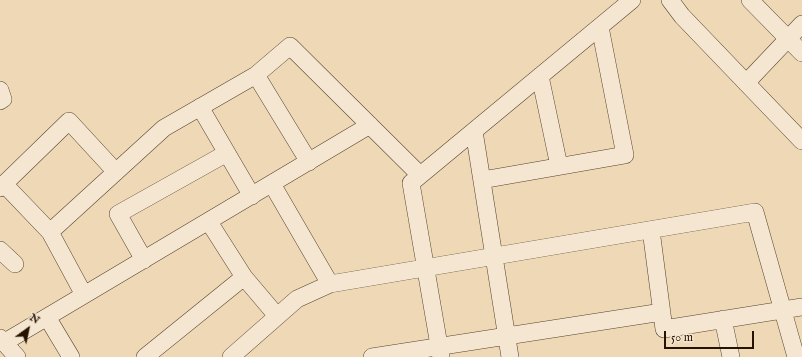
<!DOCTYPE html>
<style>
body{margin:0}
#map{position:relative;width:802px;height:357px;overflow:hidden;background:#eed8b6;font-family:"IM FELL English",serif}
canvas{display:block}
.north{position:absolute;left:8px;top:309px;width:40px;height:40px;-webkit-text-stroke:3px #f4e6d0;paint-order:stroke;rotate:33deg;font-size:11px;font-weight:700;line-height:16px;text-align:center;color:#251300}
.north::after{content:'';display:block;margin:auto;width:14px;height:18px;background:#251300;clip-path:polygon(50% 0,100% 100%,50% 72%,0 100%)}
.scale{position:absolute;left:664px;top:331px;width:90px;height:18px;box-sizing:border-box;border:2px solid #251300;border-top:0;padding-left:5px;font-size:12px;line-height:14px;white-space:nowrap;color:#251300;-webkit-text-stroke:3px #f4e6d0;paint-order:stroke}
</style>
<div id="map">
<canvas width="802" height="357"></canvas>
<div class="north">N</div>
<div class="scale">50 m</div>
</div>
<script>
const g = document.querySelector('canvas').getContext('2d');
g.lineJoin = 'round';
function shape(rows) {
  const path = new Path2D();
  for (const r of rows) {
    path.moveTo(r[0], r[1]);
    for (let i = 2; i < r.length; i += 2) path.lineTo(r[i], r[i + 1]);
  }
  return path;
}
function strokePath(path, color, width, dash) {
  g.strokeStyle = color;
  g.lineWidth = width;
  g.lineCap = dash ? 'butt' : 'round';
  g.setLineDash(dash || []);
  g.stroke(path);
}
const minor = shape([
 [670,0,682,16,802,141],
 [750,0,802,53],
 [256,75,309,162],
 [540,76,559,166],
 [746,83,802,24],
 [0,90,3,99,0,101],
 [200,107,252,196],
 [474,131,510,357],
 [482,180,625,155,600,27],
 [4,184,50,232,84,295],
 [272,184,330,284],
 [0,188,69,121,116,172],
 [209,222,244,277,277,316],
 [651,230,664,329,802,307],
 [50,232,164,128,256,75,290,46,420,175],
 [0,250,15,264],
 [144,260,118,214,227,153],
 [47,317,71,357],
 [723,319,731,357],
 [0,338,17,357],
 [5,342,370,125],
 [145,357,244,277],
 [231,357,297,299,330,284,755,212,796,357],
 [372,357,662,312],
 [441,357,411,183,632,0]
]);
strokePath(minor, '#57442e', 18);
strokePath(minor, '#f4e6d0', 17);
</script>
